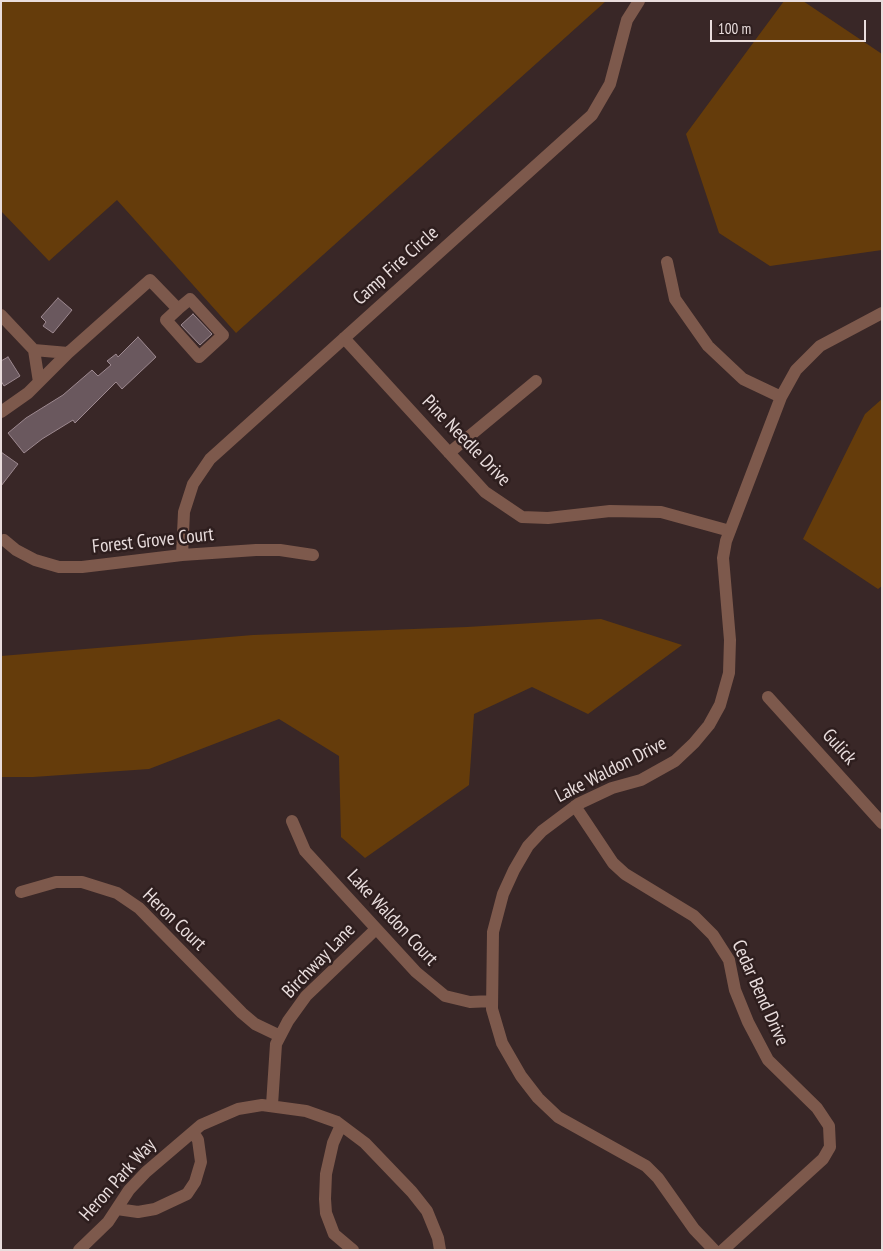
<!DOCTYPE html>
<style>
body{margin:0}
#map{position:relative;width:883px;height:1251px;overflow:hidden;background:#392727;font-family:"PT Sans Narrow",sans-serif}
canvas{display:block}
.frame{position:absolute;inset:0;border:2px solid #e9dddd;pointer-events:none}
.scale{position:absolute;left:710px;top:20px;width:156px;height:22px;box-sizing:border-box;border:2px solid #e9dddd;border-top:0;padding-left:6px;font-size:15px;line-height:18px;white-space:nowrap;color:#e9dddd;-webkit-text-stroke:4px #2e1e1e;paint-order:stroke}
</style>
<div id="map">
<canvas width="883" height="1251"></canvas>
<div class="frame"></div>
<div class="scale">100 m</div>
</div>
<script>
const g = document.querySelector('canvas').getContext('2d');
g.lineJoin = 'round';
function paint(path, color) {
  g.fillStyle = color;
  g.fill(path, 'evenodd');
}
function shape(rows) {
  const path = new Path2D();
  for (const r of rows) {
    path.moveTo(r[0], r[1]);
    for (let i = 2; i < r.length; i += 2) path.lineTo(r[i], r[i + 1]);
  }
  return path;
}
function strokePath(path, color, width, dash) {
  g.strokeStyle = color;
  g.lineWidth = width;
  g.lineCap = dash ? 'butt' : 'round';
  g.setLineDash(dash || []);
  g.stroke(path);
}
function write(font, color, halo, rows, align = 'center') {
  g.font = font + ' "PT Sans Narrow",sans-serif';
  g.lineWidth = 5;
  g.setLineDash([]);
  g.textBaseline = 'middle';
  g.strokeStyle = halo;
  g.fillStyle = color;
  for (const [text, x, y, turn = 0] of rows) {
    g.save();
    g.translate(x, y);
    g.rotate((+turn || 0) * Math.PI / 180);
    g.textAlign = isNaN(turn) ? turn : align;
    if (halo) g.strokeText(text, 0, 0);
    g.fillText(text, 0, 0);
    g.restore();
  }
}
const green = shape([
 [1,1,606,1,236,333,117,200,49,261,1,211],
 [784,1,803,1,882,54,882,250,770,266,719,233,686,134],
 [882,399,882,586,878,589,803,539,865,414],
 [601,619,682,645,588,714,532,687,474,714,469,785,365,858,341,837,339,756,279,719,149,769,33,777,1,777,1,656,253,635,467,627]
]);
const building = shape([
 [58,298,72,310,53,333,43,326,46,322,41,317,58,298],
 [193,314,212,334,200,345,181,325,193,314],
 [138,337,156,357,122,389,116,382,75,423,73,420,42,439,24,453,8,433,26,418,63,395,92,370,98,376,111,365,107,361,116,354,118,357,138,337],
 [8,357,20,376,4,386,1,381,1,361,8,357],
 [1,452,18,464,1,486,1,452]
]);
const minor = shape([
 [667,262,675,299,708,346,743,379,781,397],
 [1,315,34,350,68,353],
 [344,338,485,492,522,517,548,518,610,511,661,512,730,531],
 [34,350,39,382],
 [1,412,28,393,68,353,150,280,178,309,166,320,199,357,223,335,190,299,178,309],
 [449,453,536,381],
 [4,540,16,550,35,560,59,567,82,567,182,555,256,550,280,550,313,555],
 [182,555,184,512,193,484,210,459,592,115,610,84,627,20,639,1],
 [768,697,882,823],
 [575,806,613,863,625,874,694,916,713,935,729,960,735,990,748,1022,768,1060,817,1108,829,1126,830,1147,823,1159,723,1250],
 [292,821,305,851,416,972,445,996,470,1002,492,1001],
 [21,892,56,882,82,882,117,893,139,908,242,1013,255,1024,280,1036],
 [272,1105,276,1044,288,1021,306,996,376,929],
 [341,1125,333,1143,326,1174,325,1199,326,1213,334,1234,353,1250],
 [117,1209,138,1212,155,1209,187,1194,195,1182,201,1162,198,1140,193,1132],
 [79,1250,108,1222,129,1190,146,1172,201,1125,238,1109,262,1105,306,1111,337,1122,365,1143,412,1192,427,1211,438,1238,440,1250],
 [714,1250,694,1229,658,1178,646,1166,558,1117,538,1098,521,1076,502,1043,492,1009,493,932,503,894,514,870,528,846,542,831,578,804,612,788,641,780,675,761,694,743,709,725,720,705,729,673,730,640,723,558,726,541,781,397,796,370,820,346,882,313]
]);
const streetNames = [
 ["Camp Fire Circle",396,266,-42],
 ["Pine Needle Drive",466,441,46],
 ["Forest Grove Court",153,541,-6],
 ["Gulick",839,747,48],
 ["Lake Waldon Drive",611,770,-27],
 ["Lake Waldon Court",392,918,47],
 ["Heron Court",174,920,44],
 ["Birchway Lane",319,961,-46],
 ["Cedar Bend Drive",760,993,66],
 ["Heron Park Way",118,1180,-48]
];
paint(green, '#653c0b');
paint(building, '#6a585e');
strokePath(building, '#9d8990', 1);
strokePath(minor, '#7d594c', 12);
write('19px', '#e9dddd', '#2e1e1e', streetNames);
</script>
